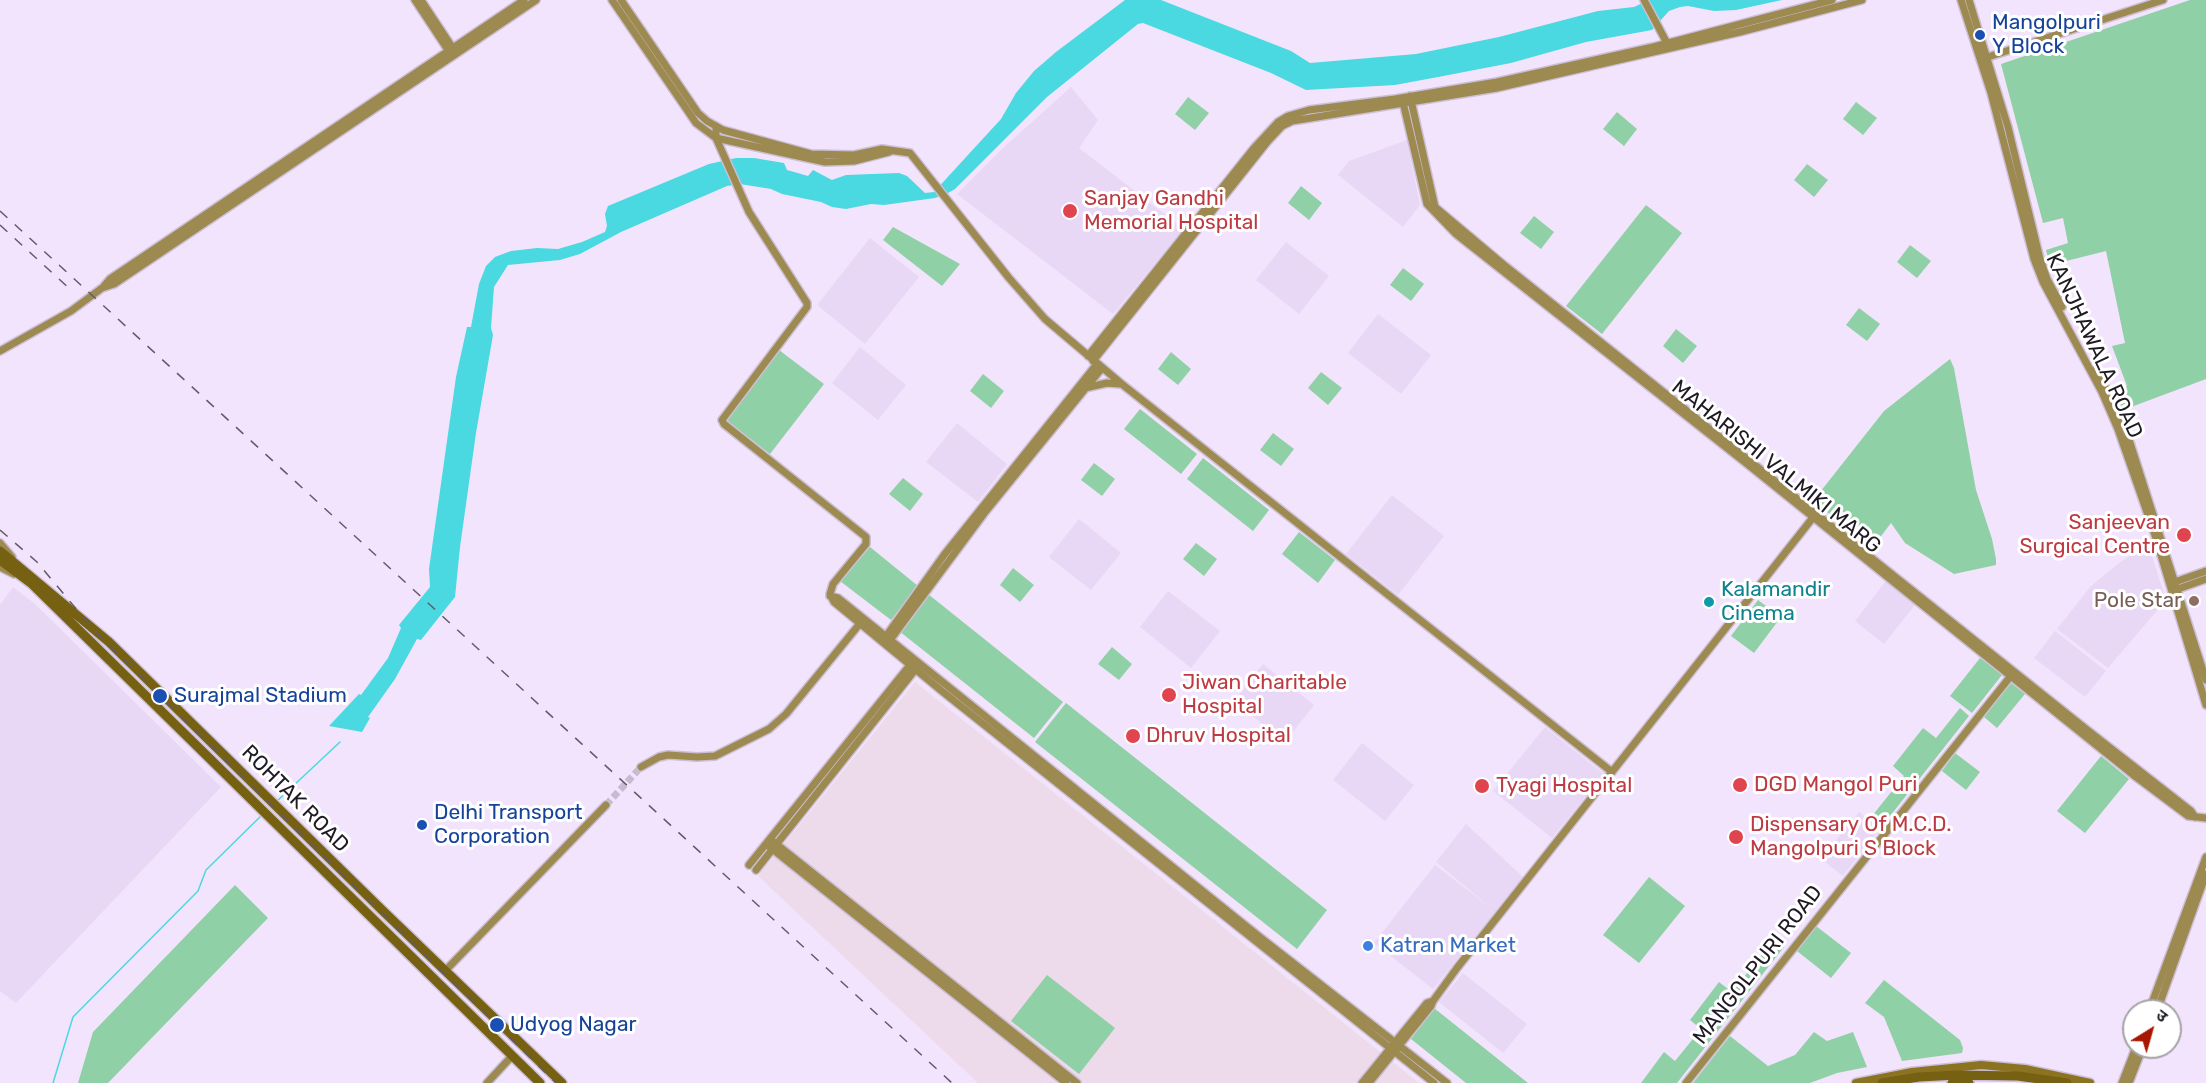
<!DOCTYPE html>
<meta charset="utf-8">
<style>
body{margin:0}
#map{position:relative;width:2206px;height:1083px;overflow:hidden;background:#f2e4fc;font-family:Rubik,"Noto Sans Devanagari",sans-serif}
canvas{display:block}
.north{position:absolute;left:2122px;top:999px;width:60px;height:60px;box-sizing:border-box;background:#fff;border:2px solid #a5a3a7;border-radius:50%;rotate:37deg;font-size:16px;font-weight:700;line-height:24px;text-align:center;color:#1e1922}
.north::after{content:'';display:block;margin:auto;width:21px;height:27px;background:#a71600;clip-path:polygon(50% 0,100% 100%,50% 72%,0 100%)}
</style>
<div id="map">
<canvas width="2206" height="1083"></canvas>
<div class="north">उ</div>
</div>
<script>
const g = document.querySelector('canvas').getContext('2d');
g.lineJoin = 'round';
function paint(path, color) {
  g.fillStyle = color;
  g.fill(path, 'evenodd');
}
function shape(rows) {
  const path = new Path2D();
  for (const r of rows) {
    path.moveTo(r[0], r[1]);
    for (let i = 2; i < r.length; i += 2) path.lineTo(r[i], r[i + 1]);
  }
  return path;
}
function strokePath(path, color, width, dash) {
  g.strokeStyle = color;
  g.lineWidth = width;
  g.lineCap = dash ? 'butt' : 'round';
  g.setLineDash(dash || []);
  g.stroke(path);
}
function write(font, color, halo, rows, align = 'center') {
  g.font = font + ' Rubik,sans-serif';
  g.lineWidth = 6;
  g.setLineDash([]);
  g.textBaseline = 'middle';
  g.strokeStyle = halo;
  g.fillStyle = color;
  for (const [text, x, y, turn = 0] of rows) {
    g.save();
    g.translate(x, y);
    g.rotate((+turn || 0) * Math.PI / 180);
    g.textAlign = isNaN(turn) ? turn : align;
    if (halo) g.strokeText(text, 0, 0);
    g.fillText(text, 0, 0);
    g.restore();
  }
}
const industrial = shape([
 [915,682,1419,1083,978,1083,758,876]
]);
const built = shape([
 [1071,87,1098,120,1079,148,1184,229,1113,314,957,194,1003,148],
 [1407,140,1420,205,1403,227,1338,175,1349,161],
 [870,238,919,277,865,344,817,305],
 [1286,242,1329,276,1299,314,1256,280],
 [1378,314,1431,355,1401,394,1348,353],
 [860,347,906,385,878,420,832,383],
 [957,423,1007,464,978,502,926,462],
 [1392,495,1444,536,1398,595,1346,554],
 [1079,519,1121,553,1091,590,1049,557],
 [2148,544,2166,600,2108,668,2057,629,2091,586,2119,563],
 [1886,581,1915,605,1884,644,1855,621],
 [13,587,35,604,221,787,16,1003,0,991,0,605],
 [1168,591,1220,631,1191,668,1140,627],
 [2055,631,2106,671,2085,697,2034,658],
 [1263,664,1314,705,1285,742,1234,701],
 [1545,727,1604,774,1552,838,1493,791],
 [1362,743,1414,785,1385,821,1333,780],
 [1859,812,1880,829,1843,876,1821,859],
 [1466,824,1523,877,1433,989,1374,943,1435,865,1491,908,1436,862],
 [1463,973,1527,1024,1503,1053,1439,1002]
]);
const green = shape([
 [2190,0,2206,0,2206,379,2123,410,2114,393,2127,386,2112,346,2125,343,2106,251,2050,265,2046,250,2068,243,2063,218,2043,223,2001,64],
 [1188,97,1209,113,1195,130,1175,114],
 [1856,102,1877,118,1863,135,1843,119],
 [1617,112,1637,129,1624,146,1603,129],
 [1807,164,1828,180,1814,197,1794,180],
 [1301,186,1322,203,1309,220,1288,203],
 [1646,205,1682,233,1602,334,1566,306],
 [1534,216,1554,232,1541,249,1520,233],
 [893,227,960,264,942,286,883,240],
 [1910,245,1931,261,1917,278,1897,262],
 [1403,268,1424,284,1411,301,1390,285],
 [1859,308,1880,324,1867,341,1846,325],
 [1676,329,1697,346,1683,363,1663,346],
 [779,350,824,384,770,454,725,419],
 [1171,352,1191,369,1178,385,1158,369],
 [1950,359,1954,368,1976,490,1992,539,1996,559,1996,565,1954,574,1905,543,1891,523,1872,548,1813,501,1884,411],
 [1321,372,1342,388,1328,405,1308,388],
 [983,374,1004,391,991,408,970,391],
 [1140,409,1197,454,1181,474,1124,429],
 [1273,433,1294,449,1281,466,1260,450],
 [1203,458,1269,510,1253,531,1187,479],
 [1094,463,1115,479,1102,496,1081,480],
 [903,478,923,494,910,511,889,494],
 [1299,532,1335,560,1318,583,1282,554],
 [1196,543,1217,559,1204,576,1183,559],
 [870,547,918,586,891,620,840,581],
 [1013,568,1034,585,1020,602,1000,585],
 [928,594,1063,702,1034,738,899,631],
 [1758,600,1781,617,1754,653,1731,636],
 [1112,647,1132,664,1119,680,1098,664],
 [1980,658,2002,675,1972,713,1950,696],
 [2011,683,2025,694,1997,728,1984,717],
 [1066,703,1327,910,1297,949,1035,742],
 [1960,708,1969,716,1883,825,1872,816,1904,776,1893,766,1923,728,1936,738],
 [1955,753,1980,772,1966,790,1942,771],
 [2101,756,2129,779,2085,833,2057,811],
 [1649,877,1685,906,1639,963,1603,935],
 [235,885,268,918,108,1083,78,1083,93,1032],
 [1816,926,1851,953,1831,978,1797,951],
 [1774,939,1784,947,1677,1083,1641,1083,1664,1052,1675,1061,1701,1029,1690,1020,1719,982,1732,992],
 [1047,975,1115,1028,1079,1074,1011,1021],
 [1884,980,1960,1040,1963,1048,1962,1053,1902,1061,1884,1017,1865,1003],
 [1434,1008,1528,1083,1466,1083,1411,1039],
 [1814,1032,1827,1041,1853,1032,1867,1067,1837,1073,1810,1083,1693,1083,1730,1036,1768,1066,1795,1055]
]);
const water = shape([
 [1125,0,1161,0,1291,51,1310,63,1416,54,1499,37,1598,11,1634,7,1649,0,1782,0,1736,10,1714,11,1688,6,1680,7,1669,11,1652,30,1586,42,1511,63,1438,77,1395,85,1306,90,1271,73,1143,23,1138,24,1047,97,955,189,948,193,935,198,884,205,871,204,846,209,832,207,821,202,782,194,771,189,740,184,727,186,621,232,580,254,560,260,508,265,494,287,491,328,493,335,476,433,460,547,455,597,421,640,417,639,395,679,368,717,370,718,362,732,329,726,359,694,361,695,388,658,401,628,399,625,430,587,429,569,456,377,467,327,471,327,479,284,486,266,495,257,511,251,537,248,558,249,582,242,605,232,607,226,605,214,608,206,709,164,736,158,754,158,784,163,787,170,808,176,813,170,832,180,846,175,899,173,907,176,925,193,934,192,1001,119,1016,93,1034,71,1056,52]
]);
const stream = shape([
 [276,802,340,742],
 [53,1083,73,1017,198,891,206,870,262,815]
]);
const secondaryTunnel = shape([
 [606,805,641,767]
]);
const secondary = shape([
 [415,0,450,53],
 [421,0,454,50],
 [612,0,696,123,716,138,825,162,854,161,889,152],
 [621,0,698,113,707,121,723,130,811,154,854,155,882,149,910,153,1009,278,1045,319,1123,385,1612,772],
 [1644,0,1668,45],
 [1961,0,1991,93,2034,259,2043,282,2102,392,2118,429,2155,535,2206,705],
 [1969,0,2008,127,2040,259,2047,279,2062,307],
 [1985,58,2163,0],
 [1410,96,1435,207,1504,265,2086,729,2191,811,2195,817],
 [1402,98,1427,204,1456,234,1746,463,2136,777,2188,816,2206,818],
 [716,126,716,138,749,212,807,303,807,307,722,420,724,424,866,537,866,544,833,584,830,594,834,602,943,692,1434,1083],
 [104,286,110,279,524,0],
 [0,351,71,311,102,288,114,284,536,0],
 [1088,356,1254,148,1278,122,1288,116,1309,110,1395,99,1497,82,1653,47,1832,0],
 [1093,361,1268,141,1282,126,1292,121,1497,88,1740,32,1862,0],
 [2096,369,2125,427,2206,680],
 [1085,388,1107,383,1120,384],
 [0,543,12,557],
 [0,567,14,574],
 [2172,583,2206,571],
 [2175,590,2206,579],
 [830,596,838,598,1261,938,1447,1083],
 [884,639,944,555,1097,364],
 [888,643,986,511,1102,368],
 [641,767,659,757,668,755,697,757,715,756,769,729,786,714,862,621],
 [770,839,1077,1083],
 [766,844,1066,1083],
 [749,865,910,665],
 [756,870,915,670],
 [445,971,606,805],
 [2149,1011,2206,857],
 [2157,1011,2206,874],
 [487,1083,512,1056],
 [1362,1083,1427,1003,1433,1001],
 [1369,1083,1431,1006,1433,1001,1457,968,1815,515],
 [1686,1083,2014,672],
 [2122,1083,2136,1047],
 [2129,1083,2143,1047]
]);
const primary = shape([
 [1856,1083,1912,1072,1981,1065,2025,1069,2090,1083]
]);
const highway = shape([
 [0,551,109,642,382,910,562,1083],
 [0,560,32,584,540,1083],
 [1882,1083,1919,1077,1957,1075,2018,1076,2067,1083],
 [1952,1083,1969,1083]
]);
const rail = shape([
 [0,211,952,1083],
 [0,225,72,291],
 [0,530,37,562,93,629,160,696,556,1083]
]);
const markers = [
 [1980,35,6,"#1a4fb4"],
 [1070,211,8,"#e0444e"],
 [2184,535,8,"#e0444e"],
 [2194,601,6,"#8d6e63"],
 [1709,602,6,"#0f9aa8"],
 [1169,695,8,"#e0444e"],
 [160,696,8,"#1a4fb4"],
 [1133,736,8,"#e0444e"],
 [1740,785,8,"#e0444e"],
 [1482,786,8,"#e0444e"],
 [422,825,6,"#1a4fb4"],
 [1736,837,8,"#e0444e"],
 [1368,946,6,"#3f7fe0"],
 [497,1025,8,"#1a4fb4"]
];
const transitNames = [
 ["Mangolpuri",1992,23],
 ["Y Block",1992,47],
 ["Surajmal Stadium",174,696],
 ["Delhi Transport",434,813],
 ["Corporation",434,837],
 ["Udyog Nagar",510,1025]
];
const healthNames = [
 ["Sanjay Gandhi",1084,199],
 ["Memorial Hospital",1084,223],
 ["Sanjeevan",2170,523,"right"],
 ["Surgical Centre",2170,547,"right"],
 ["Jiwan Charitable",1182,683],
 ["Hospital",1182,707],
 ["Dhruv Hospital",1146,736],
 ["DGD Mangol Puri",1754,785],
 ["Tyagi Hospital",1496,786],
 ["Dispensary Of M.C.D.",1750,825],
 ["Mangolpuri S Block",1750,849]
];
const streetNames = [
 ["KANJHAWALA ROAD",2094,346,65],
 ["MAHARISHI VALMIKI MARG",1776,467,39],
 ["ROHTAK ROAD",295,799,45],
 ["MANGOLPURI ROAD",1758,965,-52]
];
const cultureNames = [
 ["Kalamandir",1721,590],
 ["Cinema",1721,614]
];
const educationNames = [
 ["Pole Star",2182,601]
];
const shopNames = [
 ["Katran Market",1380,946]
];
paint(industrial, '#eddaea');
paint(built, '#e9d7f6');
paint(green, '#90d0a6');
paint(water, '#4ad8e1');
strokePath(stream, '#4ad8e1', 1.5);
strokePath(secondaryTunnel, '#c8bbd0', 7, [7, 3.5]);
strokePath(secondary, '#ccbfd5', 10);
strokePath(primary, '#ccbfd5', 11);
strokePath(highway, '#ccbfd5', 12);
strokePath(secondary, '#9d8a50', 7);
strokePath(primary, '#8b7322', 8);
strokePath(highway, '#766011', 9);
strokePath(rail, '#625a68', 1.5, [10, 10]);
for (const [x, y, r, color] of markers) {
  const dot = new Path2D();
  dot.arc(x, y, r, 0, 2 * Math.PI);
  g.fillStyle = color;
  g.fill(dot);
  strokePath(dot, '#fff', 2);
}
write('21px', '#164399', '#fff', transitNames, 'left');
write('21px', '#be3a42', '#fff', healthNames, 'left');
write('21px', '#1e1922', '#fff', streetNames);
write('21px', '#0d838f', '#fff', cultureNames, 'left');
write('21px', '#785e54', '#fff', educationNames, 'right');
write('21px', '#366cbe', '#fff', shopNames, 'left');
</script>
